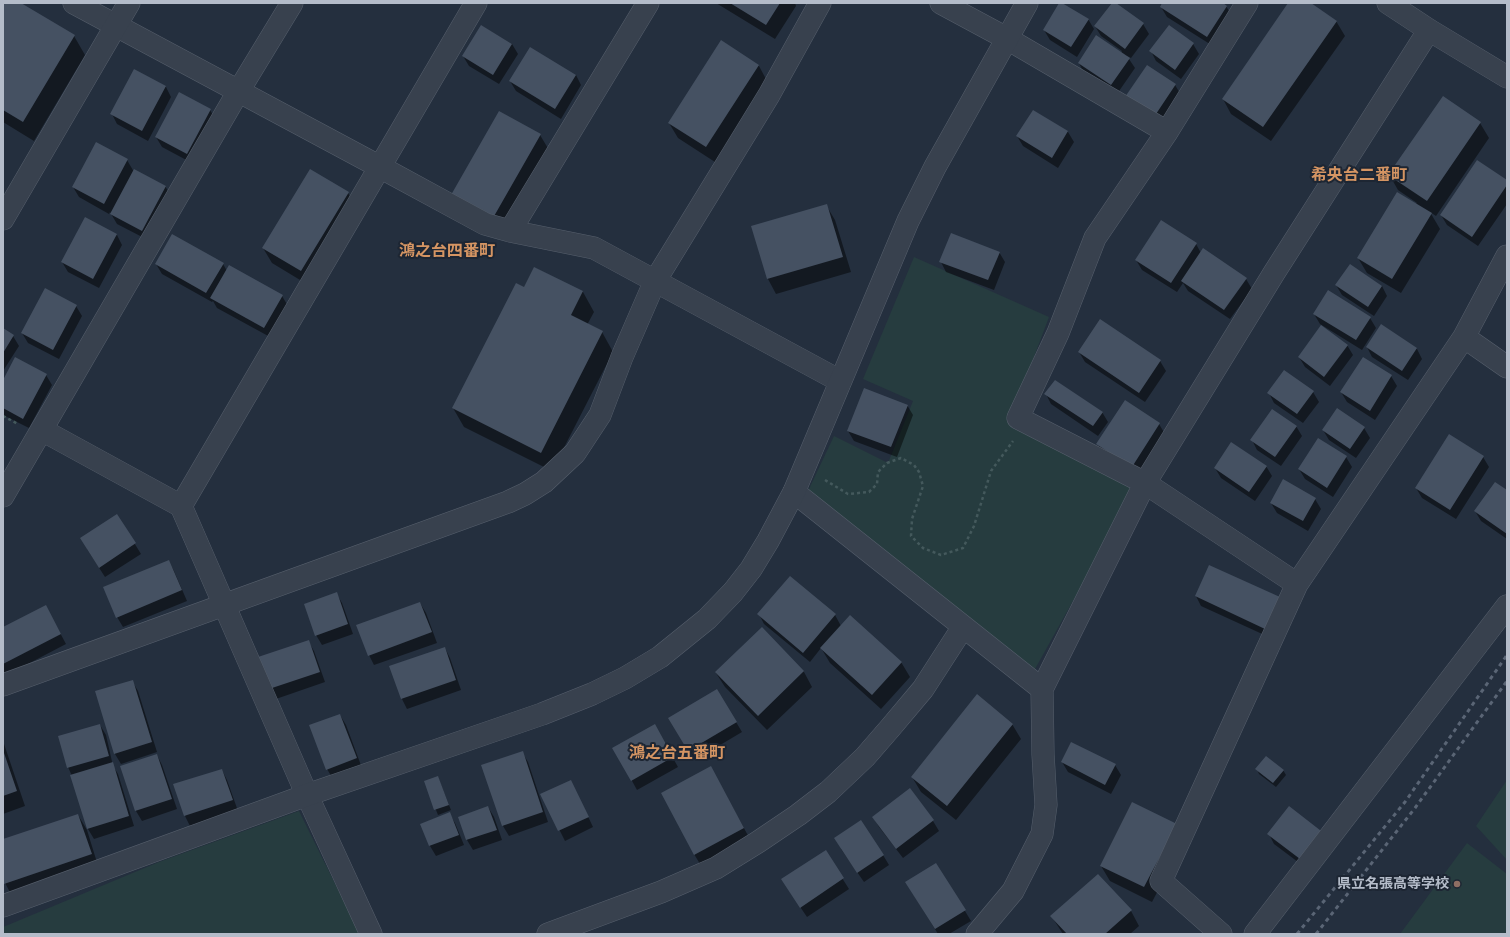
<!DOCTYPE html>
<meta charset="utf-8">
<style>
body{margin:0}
#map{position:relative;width:1510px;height:937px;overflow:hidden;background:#242f3e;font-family:Cabin,sans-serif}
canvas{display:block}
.frame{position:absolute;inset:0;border:4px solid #b4bcc9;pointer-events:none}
</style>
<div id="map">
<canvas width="1510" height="937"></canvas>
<div class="frame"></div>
</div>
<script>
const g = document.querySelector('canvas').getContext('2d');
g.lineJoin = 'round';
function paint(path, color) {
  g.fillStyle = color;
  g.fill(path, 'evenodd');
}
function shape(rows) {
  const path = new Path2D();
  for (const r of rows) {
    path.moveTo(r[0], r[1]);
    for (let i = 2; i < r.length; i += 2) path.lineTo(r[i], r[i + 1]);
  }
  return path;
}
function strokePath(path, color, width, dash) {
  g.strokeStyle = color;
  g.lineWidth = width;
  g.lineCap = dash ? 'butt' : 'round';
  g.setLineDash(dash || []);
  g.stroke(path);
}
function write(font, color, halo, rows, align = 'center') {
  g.font = font + ' Cabin,"Noto Sans JP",sans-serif';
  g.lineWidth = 4;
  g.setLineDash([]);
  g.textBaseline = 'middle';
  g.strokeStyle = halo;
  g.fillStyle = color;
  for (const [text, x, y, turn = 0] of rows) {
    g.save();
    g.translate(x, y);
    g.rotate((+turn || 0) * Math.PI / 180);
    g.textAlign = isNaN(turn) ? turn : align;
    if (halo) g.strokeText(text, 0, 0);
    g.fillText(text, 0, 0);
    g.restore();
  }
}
const green = shape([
 [914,257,1049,317,1011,418,1136,488,1035,669,808,491,834,436,888,463,913,401,863,379],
 [1507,780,1507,860,1476,826],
 [299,811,360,934,3,934,3,927,8,925,159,862],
 [1467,843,1507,874,1507,934,1400,934]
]);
const shadow = shape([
 [3,3,19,3,74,36,85,55,34,141,3,122],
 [716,3,795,3,796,6,775,39],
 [1060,3,1088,19,1094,29,1077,57,1050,40,1044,30],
 [1113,3,1143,24,1149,34,1131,58,1127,56,1135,68,1117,94,1084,73,1079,63,1121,53,1122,51,1101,36,1095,26],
 [1163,3,1221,3,1226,6,1232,16,1213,46,1167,17,1161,7],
 [1290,3,1310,3,1336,21,1345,36,1271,141,1231,114,1223,99],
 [482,26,512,44,518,54,499,84,469,66,463,56],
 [1170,26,1193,44,1199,54,1181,79,1156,61,1151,51],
 [722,42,759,66,767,81,715,162,678,138,669,123],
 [135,71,166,87,171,97,148,141,117,124,112,114],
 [576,75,581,85,561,119,516,91,510,81],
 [1175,85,1181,95,1160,126,1126,97],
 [210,110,216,120,192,163,162,147,156,137],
 [1033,111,1068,132,1074,142,1058,168,1023,146,1017,136],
 [1480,123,1489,138,1436,216,1430,212,1440,229,1401,293,1367,273,1358,258,1417,203,1398,190,1390,176],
 [540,135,549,150,502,233,461,210],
 [127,160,134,172,165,186,171,196,148,240,117,224,110,212,109,214,79,197,73,187],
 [1507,181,1507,204,1478,246,1447,225,1441,215],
 [348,193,357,208,310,286,272,263,263,248],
 [826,205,835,220,851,272,776,294,768,279,752,227],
 [117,235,122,245,99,288,68,272,62,262],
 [1196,244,1201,253,1246,279,1252,289,1230,319,1188,291,1183,283,1177,292,1142,270,1136,260],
 [999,252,1005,262,994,290,946,272,941,262],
 [156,264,223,264,227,271,282,296,288,306,270,337,217,308,213,301,212,302,162,274],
 [535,268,583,292,594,312,587,325,602,332,613,352,552,471,464,427,453,408,524,288],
 [1336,285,1382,286,1387,296,1374,316,1342,295],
 [76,306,82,316,59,359,28,343,22,333],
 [1314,314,1370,318,1376,328,1362,350,1320,324],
 [1381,325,1417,349,1422,359,1408,380,1372,357,1367,347],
 [3,329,13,336,19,346,3,371],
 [1347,345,1353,355,1330,386,1305,367,1299,357],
 [1079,352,1160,361,1166,371,1145,402,1085,362],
 [46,375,52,385,29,428,3,415,3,382],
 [1391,376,1397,386,1375,420,1347,402,1341,392],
 [1313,392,1319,402,1303,423,1274,403,1269,393],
 [1046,394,1102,412,1108,422,1098,436,1051,404],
 [907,405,913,415,897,457,854,441,848,431],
 [1159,424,1165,434,1138,476,1103,454,1098,444],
 [1296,426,1302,436,1281,466,1257,450,1252,440],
 [1364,428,1370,438,1356,458,1329,440,1323,430],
 [1318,440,1346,457,1352,467,1333,497,1305,479,1299,469],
 [1483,457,1489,467,1456,519,1422,498,1416,488],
 [1266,466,1272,476,1255,501,1221,478,1215,468],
 [1507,491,1507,539,1481,521,1475,511],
 [1315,499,1321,509,1308,531,1277,513,1271,503],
 [117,515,141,554,105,577,87,549],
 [169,561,174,571,187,601,123,627,117,617],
 [336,593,342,603,353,634,322,645,316,635],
 [1196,596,1279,598,1271,638,1201,606],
 [420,603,426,613,437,643,374,665,369,655],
 [759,614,835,615,841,626,901,662,910,677,881,709,830,663,821,648,810,662,764,624],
 [51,616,66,644,3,677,3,628],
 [762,629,804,672,812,687,767,730,725,687,716,673],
 [308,641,314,651,325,682,273,700,267,690],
 [445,648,450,658,461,690,407,709,402,699,391,667],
 [132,681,138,691,157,752,121,764,115,754,96,692],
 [340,715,346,725,362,768,333,779,327,769],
 [736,722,742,732,695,760,675,728],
 [1012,724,1021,739,956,820,921,792,912,777],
 [100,725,106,735,113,766,118,774,134,826,94,839,88,829,72,776,68,767],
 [655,726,678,767,637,790,614,748],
 [3,741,25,806,3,814],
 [522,752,528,762,548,822,509,836,503,826],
 [157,755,162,765,177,809,142,821,136,811,121,767],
 [1062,762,1115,765,1121,775,1111,794,1068,772],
 [1257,769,1283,770,1286,775,1276,787,1259,774],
 [222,770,227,780,238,811,190,826,185,816],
 [438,777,451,810,438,815,425,782],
 [719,782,752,843,703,869,694,854],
 [909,790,933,821,939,831,903,858,879,827,873,817],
 [576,791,593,827,565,841,542,795],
 [488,807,494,817,502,840,473,850,467,840,459,818],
 [1289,808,1310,871,1274,844,1269,834],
 [449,813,455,823,464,845,436,856,430,846,421,824],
 [78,815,87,830,99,869,13,898,3,879,3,840],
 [1185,839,1152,902,1110,881,1101,866],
 [841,849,883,855,889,865,864,882],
 [825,851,849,889,807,917,788,889],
 [912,892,965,911,971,921,949,934,938,934],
 [1131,911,1139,926,1130,934,1063,934,1052,917]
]);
const building = shape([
 [3,3,21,3,75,35,23,122,3,110],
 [730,3,780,3,766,25],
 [1059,3,1062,3,1089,19,1071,47,1043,30],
 [1112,3,1116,3,1144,23,1125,49,1094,26],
 [1162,3,1223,3,1227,6,1207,37,1160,7],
 [1288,3,1311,3,1337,21,1263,127,1222,99],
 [481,25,512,44,493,75,462,56],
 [1169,25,1194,43,1175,70,1149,51],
 [1096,35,1130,58,1111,85,1078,63],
 [721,40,759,65,706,147,668,123],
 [530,47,576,75,555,109,509,81],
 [1147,65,1176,84,1154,117,1125,97],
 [134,69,166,86,142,131,110,114],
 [179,92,211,109,187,154,155,137],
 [1443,96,1481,122,1427,201,1388,175],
 [1033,110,1068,131,1052,158,1016,136],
 [499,111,541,134,493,218,451,195],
 [96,142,128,159,104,204,72,187],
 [1477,160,1507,180,1507,185,1472,237,1440,215],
 [134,169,166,186,142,231,110,214],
 [310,169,349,192,301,271,262,248],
 [1397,192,1432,213,1392,279,1357,258],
 [827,204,843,257,767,279,751,226],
 [85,217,117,234,93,279,61,262],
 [1161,220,1197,243,1171,283,1135,260],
 [951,233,1000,252,988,280,939,262],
 [172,234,224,263,206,293,155,264],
 [1203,248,1247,278,1224,310,1181,281],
 [1350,264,1382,286,1368,307,1335,285],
 [229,265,283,295,264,328,210,298],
 [534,267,583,291,571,315,603,331,541,453,452,408,516,283,524,287],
 [45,288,77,305,53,350,21,333],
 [1328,290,1371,317,1356,340,1313,314],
 [1100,319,1161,360,1139,393,1078,352],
 [1381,324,1417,348,1402,371,1366,347],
 [1321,325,1348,345,1324,377,1298,357],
 [3,328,14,335,3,353],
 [15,357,47,374,23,419,3,408,3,380],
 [1363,357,1392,375,1370,411,1340,392],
 [1284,370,1314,391,1297,414,1267,393],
 [1055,380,1103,412,1093,426,1044,394],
 [864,388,908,405,891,447,847,431],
 [1125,400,1160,423,1132,467,1096,444],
 [1337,408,1365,427,1350,449,1322,430],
 [1272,409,1297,426,1275,457,1250,440],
 [1449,434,1484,456,1450,510,1415,488],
 [1318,438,1347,456,1327,488,1298,469],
 [1231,442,1267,466,1249,492,1214,468],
 [1283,479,1316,498,1303,521,1270,503],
 [1495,482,1507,490,1507,534,1474,511],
 [117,514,136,543,99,568,80,538],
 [169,560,182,590,116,618,103,587],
 [1209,565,1280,597,1265,629,1195,596],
 [790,576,836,614,803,653,757,614],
 [337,592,348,624,315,636,304,604],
 [420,602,432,632,368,656,356,625],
 [46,605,61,634,3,664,3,627],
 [850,615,902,662,872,695,820,648],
 [762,627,804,671,758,716,715,672],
 [309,640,320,672,266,690,255,658],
 [445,647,456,680,401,699,389,666],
 [133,680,152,742,114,754,95,691],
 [717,689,737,722,688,751,668,718],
 [977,694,1013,724,947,806,911,777],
 [340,714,357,758,326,770,309,725],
 [100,724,109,756,67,768,58,736],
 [655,724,673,757,631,781,612,748],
 [1071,742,1116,764,1105,785,1061,762],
 [3,750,17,791,3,796],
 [523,751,543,812,502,826,481,765],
 [157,754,172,799,135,811,120,766],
 [1266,756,1284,770,1273,783,1255,769],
 [113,762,129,816,87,829,70,775],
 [711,766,744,828,694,855,661,793],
 [222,769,233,800,184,816,173,784],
 [438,776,449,805,434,810,424,781],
 [571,780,589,817,558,831,540,794],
 [910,788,934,820,896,849,872,817],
 [1132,802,1177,824,1144,887,1100,866],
 [488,806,497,830,466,840,458,817],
 [1289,806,1325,834,1304,862,1267,834],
 [450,812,459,835,429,846,420,824],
 [78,814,92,854,4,884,3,839],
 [861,820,884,855,857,873,834,838],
 [826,850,844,878,800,908,781,879],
 [936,863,966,910,935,929,905,882],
 [1098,874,1132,910,1105,934,1067,934,1050,916]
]);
const path = shape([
 [3,416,18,424],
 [825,480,848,494,869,492,877,484,878,472,887,463,901,458,914,465,919,472,923,486,912,519,911,536,923,548,941,555,963,548,974,526,991,471,1013,441]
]);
const minor = shape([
 [74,3,380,167,485,224,510,231,594,248,840,381],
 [1247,3,1167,132,1095,238,1058,333,1018,418,1145,483,1297,584],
 [1388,3,1429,30,1507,77],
 [1006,38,1167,132],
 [510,231,648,3],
 [1464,337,1507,367],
 [42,430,181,506,307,795,371,934],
 [794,492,1042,689],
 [3,496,238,92,292,3],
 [181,506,476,3],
 [3,685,508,502,525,494,544,482,575,453,600,415,622,357,655,281,769,95,820,3],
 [548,934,661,892,716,868,758,842,798,815,828,792,865,757,891,727,923,689,963,627],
 [977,934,1013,891,1042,834,1046,805,1043,754,1042,689,1145,483,1274,273,1429,30],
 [1221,934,1161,881,1297,584,1464,337,1507,256],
 [1255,934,1507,606]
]);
const tertiary = shape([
 [941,3,1006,38],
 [3,219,129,3],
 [3,906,307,795,542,714,592,694,625,678,660,657,707,619,733,592,751,569,768,541,794,492,908,221,935,167,1027,3]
]);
const rail = shape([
 [1297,934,1405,802,1507,655],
 [1316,934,1415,808,1507,681]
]);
const markers = [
 [1457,884,4,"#8d6e63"]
];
const poiNames = [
 ["県立名張高等学校",1449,884]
];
const quarterNames = [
 ["希央台二番町",1359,175],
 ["鴻之台四番町",447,251],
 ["鴻之台五番町",677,753]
];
paint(green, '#263c3f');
paint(shadow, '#0007');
paint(building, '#455162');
strokePath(minor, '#565f6c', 23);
strokePath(tertiary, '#565f6c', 23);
strokePath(path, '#44595c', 2.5, [3, 3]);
strokePath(minor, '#38414e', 22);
strokePath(tertiary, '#38414e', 22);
strokePath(rail, '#5a6575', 3, [4, 4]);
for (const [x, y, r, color] of markers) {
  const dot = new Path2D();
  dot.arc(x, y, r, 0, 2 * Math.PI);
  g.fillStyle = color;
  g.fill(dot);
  strokePath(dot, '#1d2633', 1.5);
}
write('bold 14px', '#b4bcc9', '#1d2633', poiNames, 'right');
write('bold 16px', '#d59563', '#1d2633', quarterNames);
</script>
